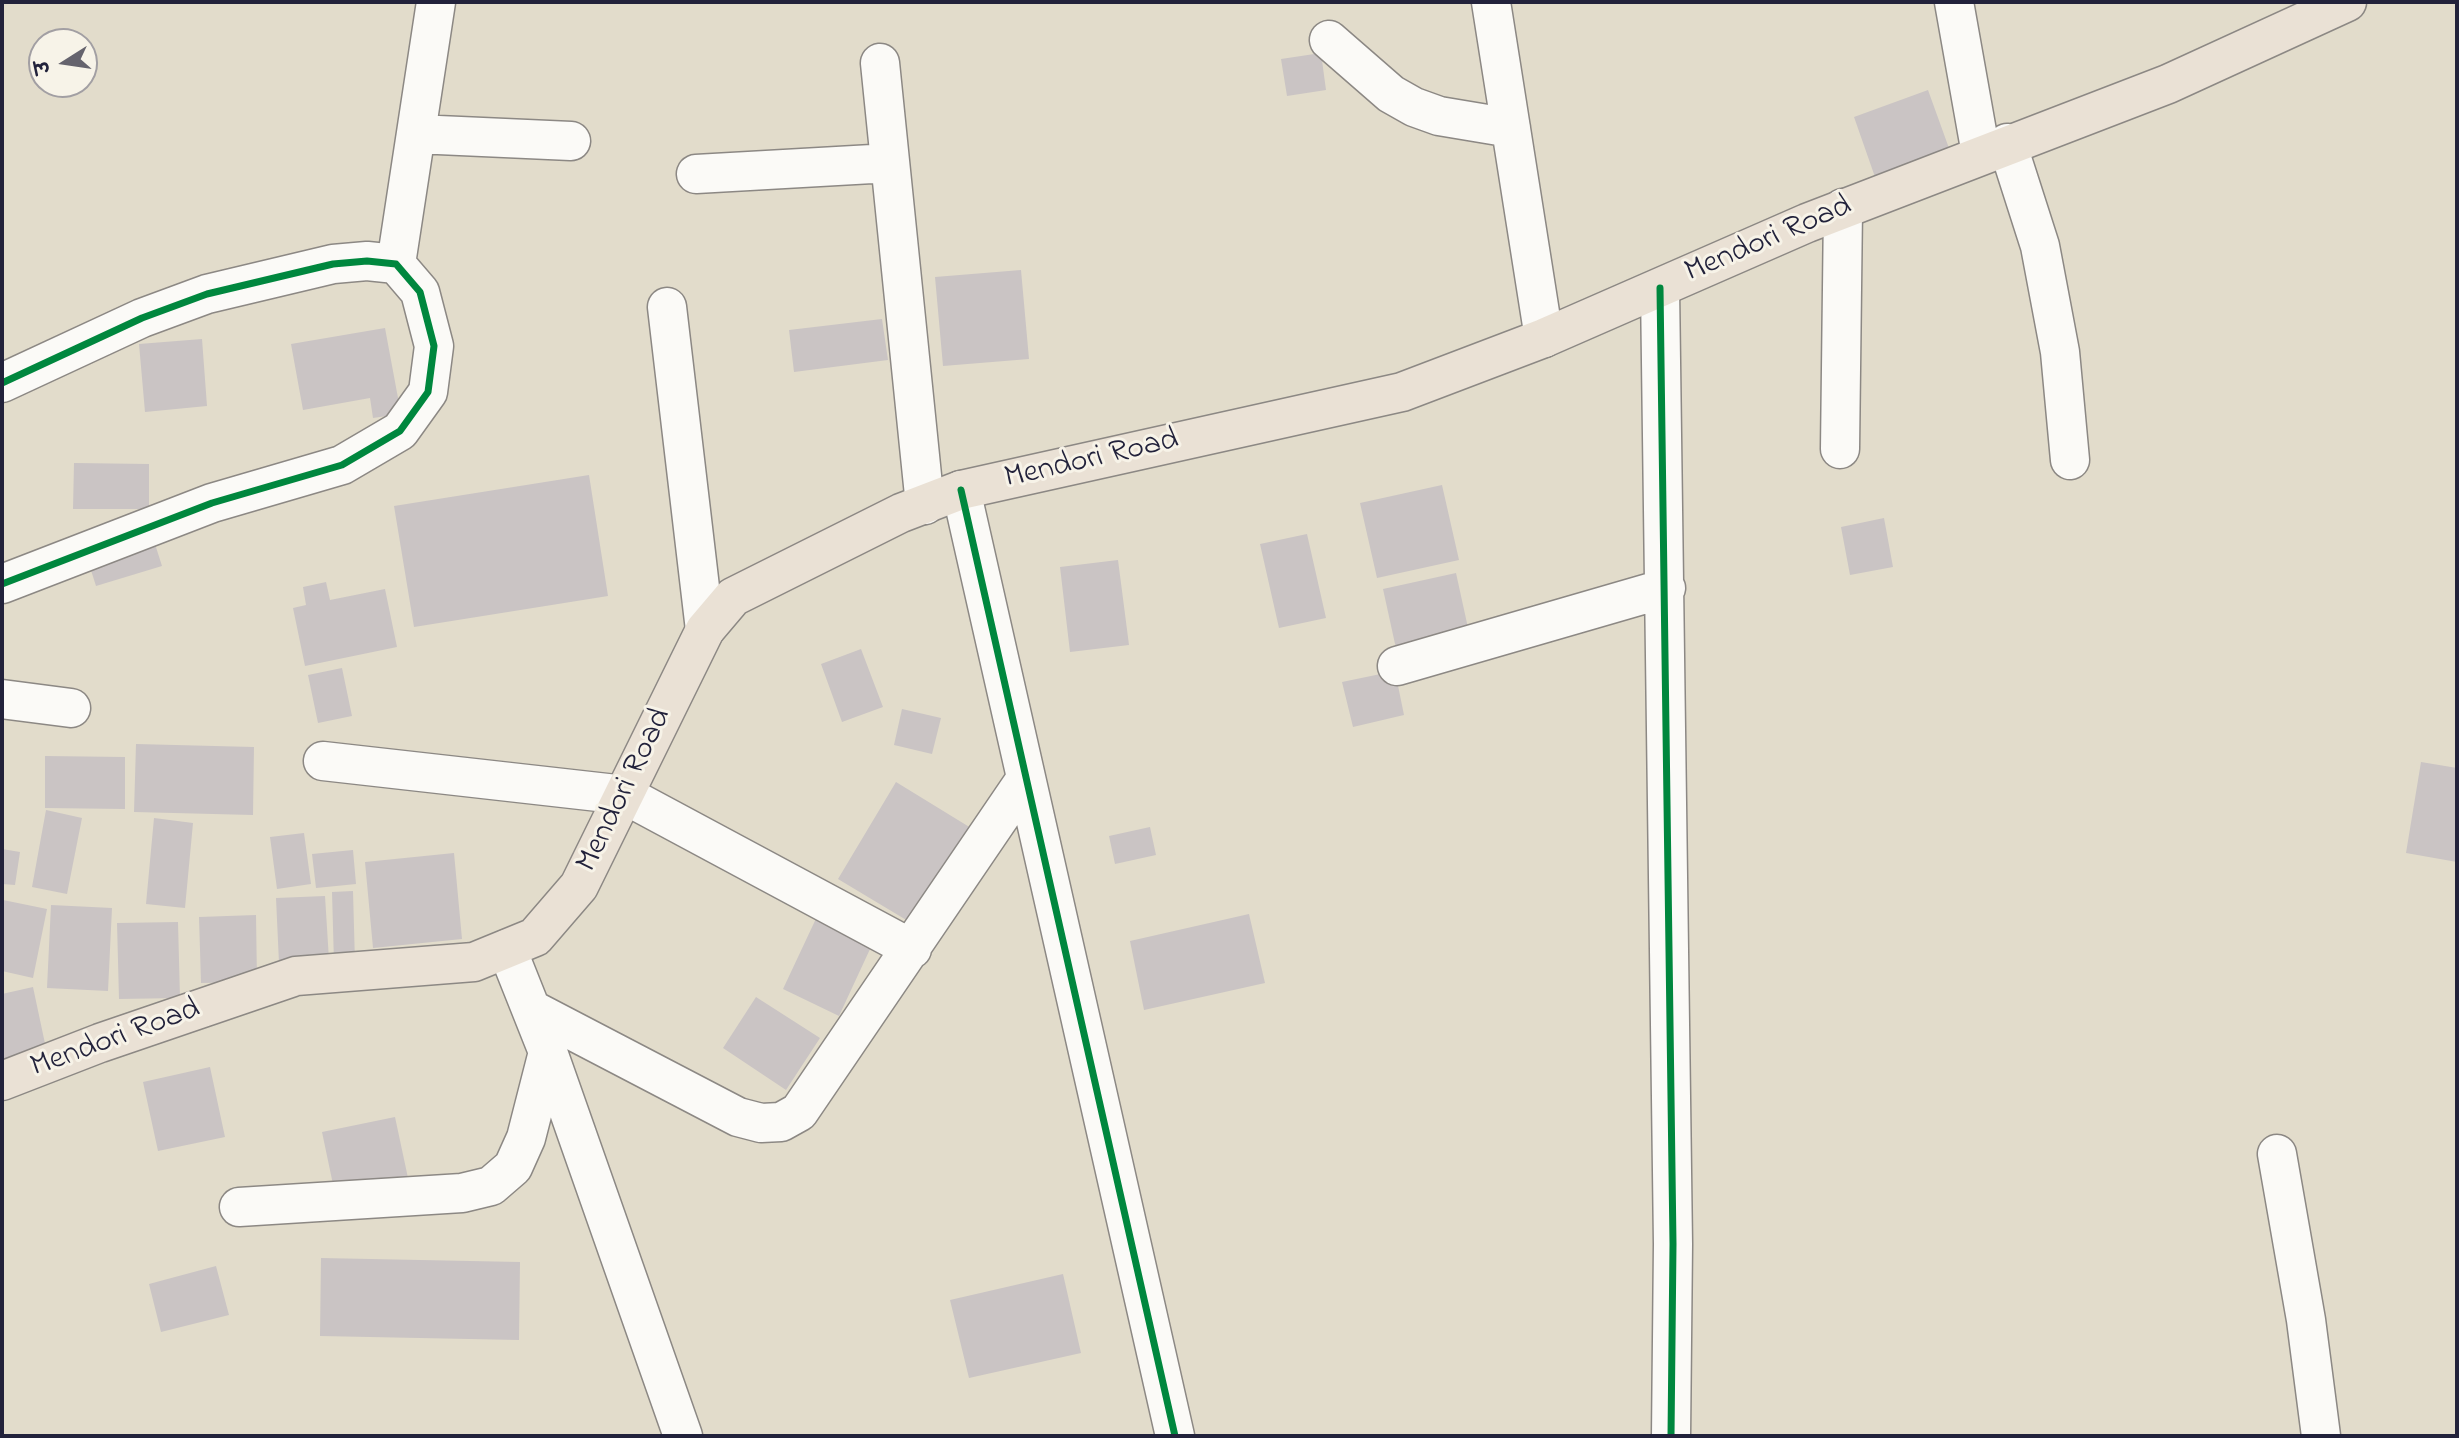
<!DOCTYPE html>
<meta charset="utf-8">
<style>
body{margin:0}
#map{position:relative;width:2459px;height:1438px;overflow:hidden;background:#e2dccb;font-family:"Indie Flower","Playpen Sans Deva",sans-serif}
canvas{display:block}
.frame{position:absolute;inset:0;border:4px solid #22223b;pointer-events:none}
.north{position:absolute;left:28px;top:28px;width:70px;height:70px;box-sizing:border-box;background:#f7f3e8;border:2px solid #a29fa3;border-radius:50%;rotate:258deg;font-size:19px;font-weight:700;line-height:28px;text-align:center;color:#22223b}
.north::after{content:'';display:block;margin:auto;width:24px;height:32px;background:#65636d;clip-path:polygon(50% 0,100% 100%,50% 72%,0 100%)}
</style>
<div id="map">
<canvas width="2459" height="1438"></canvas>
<div class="frame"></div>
<div class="north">उ</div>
</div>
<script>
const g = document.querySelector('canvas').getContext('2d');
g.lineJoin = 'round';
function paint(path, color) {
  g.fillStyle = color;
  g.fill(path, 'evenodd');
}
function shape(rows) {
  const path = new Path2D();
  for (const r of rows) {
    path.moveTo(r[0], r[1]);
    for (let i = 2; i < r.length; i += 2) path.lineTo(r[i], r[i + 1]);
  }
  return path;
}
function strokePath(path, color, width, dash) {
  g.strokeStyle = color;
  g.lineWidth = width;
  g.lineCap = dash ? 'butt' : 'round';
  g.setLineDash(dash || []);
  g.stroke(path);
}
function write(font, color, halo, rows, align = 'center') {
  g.font = font + ' "Indie Flower",sans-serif';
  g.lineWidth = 6;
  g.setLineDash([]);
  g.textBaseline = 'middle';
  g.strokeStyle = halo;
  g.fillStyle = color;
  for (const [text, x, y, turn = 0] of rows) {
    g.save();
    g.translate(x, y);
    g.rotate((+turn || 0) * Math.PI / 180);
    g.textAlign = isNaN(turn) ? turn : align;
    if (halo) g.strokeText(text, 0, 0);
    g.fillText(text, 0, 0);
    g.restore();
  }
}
const building = shape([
 [1321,53,1326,90,1287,96,1281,59],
 [1928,90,1950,151,1875,177,1854,117],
 [1021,270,1029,359,943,366,935,277],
 [882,319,888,360,794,372,789,330],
 [385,328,401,414,373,418,370,398,303,410,291,344],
 [202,339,207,406,145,412,139,344],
 [74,463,149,464,149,509,73,509],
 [589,475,608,596,414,627,394,506],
 [1442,485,1459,560,1377,578,1360,503],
 [1884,518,1893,567,1850,575,1841,527],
 [1307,534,1326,618,1279,628,1260,544],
 [155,544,162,566,96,586,89,564],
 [1118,560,1129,645,1070,652,1060,567],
 [1456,573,1470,637,1397,653,1383,589],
 [326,582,330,600,385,589,397,647,305,666,293,608,306,605,303,587],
 [861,649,883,707,842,722,821,664],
 [342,668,352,716,318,723,308,675],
 [1395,671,1404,715,1353,727,1342,682],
 [902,709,941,718,932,754,894,745],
 [136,744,254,747,253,815,134,812],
 [45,756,125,757,125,809,45,808],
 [2421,762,2457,768,2457,862,2406,853],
 [896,782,971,828,913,924,838,879],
 [46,810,82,818,67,894,32,887],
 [154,818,193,823,185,908,146,904],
 [1150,827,1156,855,1115,864,1109,836],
 [304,833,311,884,277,889,270,837],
 [2,849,20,852,15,885,2,884],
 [353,850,356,884,316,888,312,854],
 [454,853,462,939,373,948,365,862],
 [353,891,355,963,334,963,332,892],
 [325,896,329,960,279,963,276,898],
 [3,900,47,909,33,978,2,971],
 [51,905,112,908,108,991,47,988],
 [821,908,877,934,839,1016,783,989],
 [1249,914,1265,983,1144,1010,1130,941],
 [256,915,257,982,201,983,199,917],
 [178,922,180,998,119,999,117,923],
 [33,987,47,1053,2,1063,2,994],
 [756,997,820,1038,786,1090,723,1048],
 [210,1067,225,1137,158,1151,143,1082],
 [395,1117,408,1178,335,1194,322,1132],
 [321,1258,520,1262,519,1340,320,1336],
 [216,1266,229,1315,161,1332,149,1284],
 [1063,1274,1081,1353,969,1378,950,1300]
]);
const minor = shape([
 [1491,2,1544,338],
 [1954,2,1981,154],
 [1329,40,1391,94,1414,107,1439,116,1511,128],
 [880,63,925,505],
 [416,134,571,141],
 [2007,143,2040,246,2060,352,2070,460],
 [696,174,890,163],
 [396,264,436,2],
 [1660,288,1673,1244,1671,1436],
 [667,307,705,630],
 [2,383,142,318,207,294,333,264,367,261,396,264,420,292,434,346,428,392,400,431,342,465,212,503,2,584],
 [1840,449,1843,208],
 [961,490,1175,1436],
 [1397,666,1666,588],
 [2,699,71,708],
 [323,761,625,795,912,949],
 [507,949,548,1052,683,1436],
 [531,1009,738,1117,761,1123,781,1122,799,1112,1025,780],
 [2277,1154,2306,1320,2321,1436],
 [239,1207,462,1193,491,1186,513,1167,526,1138,548,1052]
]);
const major = shape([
 [2,1081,100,1043,296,976,474,962,535,937,579,886,705,630,733,597,901,513,961,490,1402,392,1544,338,1807,223,2168,84,2347,2]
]);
const cycleway = shape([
 [1660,288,1673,1244,1671,1436],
 [2,383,142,318,207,294,333,264,367,261,396,264,420,292,434,346,428,392,400,431,342,465,212,503,2,584],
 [961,490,1175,1436]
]);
const streetNames = [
 ["Mendori Road",1769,241,-23],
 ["Mendori Road",1092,461,-13],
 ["Mendori Road",626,791,-64],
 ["Mendori Road",116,1040,-20]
];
paint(building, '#cac4c4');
strokePath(minor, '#8c8884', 41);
strokePath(major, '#8c8884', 41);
strokePath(minor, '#fbfaf7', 38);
strokePath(major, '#eae1d5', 38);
strokePath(cycleway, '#00873e', 7);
write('32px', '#22223b', '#f7f3e8', streetNames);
</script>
